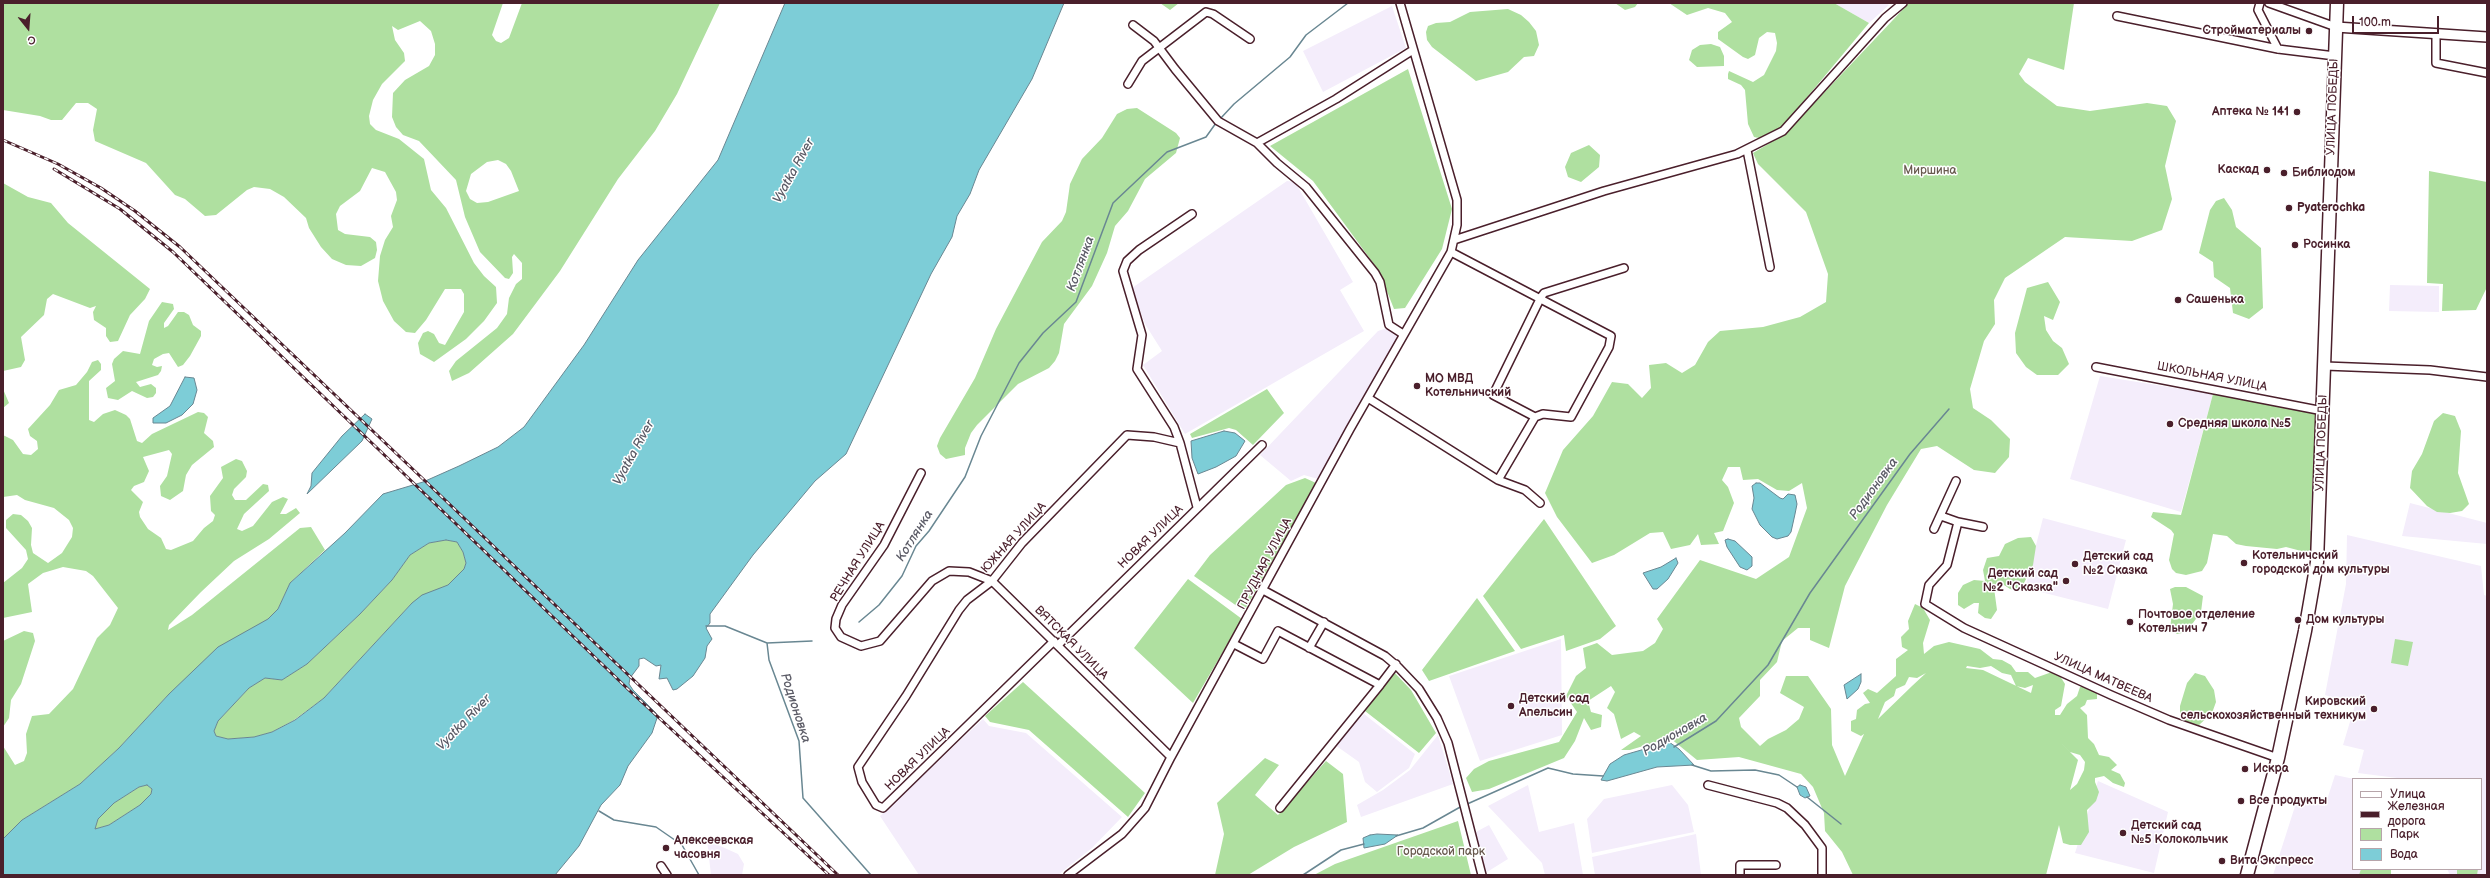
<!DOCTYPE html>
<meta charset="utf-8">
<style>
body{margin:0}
#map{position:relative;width:2490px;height:878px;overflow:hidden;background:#fff;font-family:"Balsamiq Sans",sans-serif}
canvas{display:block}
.frame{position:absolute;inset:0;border:4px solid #4a1f2b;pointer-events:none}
.legend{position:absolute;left:2352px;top:778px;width:130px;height:92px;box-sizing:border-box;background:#fff;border:1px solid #b7a5aa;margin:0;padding:5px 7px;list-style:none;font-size:12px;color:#4a1f2b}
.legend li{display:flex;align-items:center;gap:8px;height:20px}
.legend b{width:20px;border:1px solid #b7a5aa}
.north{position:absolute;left:8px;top:8px;width:40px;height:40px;-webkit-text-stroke:3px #fff;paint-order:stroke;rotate:163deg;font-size:11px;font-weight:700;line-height:16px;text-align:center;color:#4a1f2b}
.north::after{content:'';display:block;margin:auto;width:14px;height:18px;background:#4a1f2b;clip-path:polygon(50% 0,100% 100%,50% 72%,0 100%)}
.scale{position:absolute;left:2352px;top:16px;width:87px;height:18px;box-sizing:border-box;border:2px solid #4a1f2b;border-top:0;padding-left:5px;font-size:12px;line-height:14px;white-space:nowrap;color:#4a1f2b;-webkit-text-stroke:3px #fff;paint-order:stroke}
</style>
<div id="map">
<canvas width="2490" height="878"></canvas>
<div class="frame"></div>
<ul class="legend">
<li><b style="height:5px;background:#fff"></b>Улица</li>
<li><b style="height:5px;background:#4a1f2b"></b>Железная дорога</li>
<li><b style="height:11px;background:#afe0a0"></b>Парк</li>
<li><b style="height:11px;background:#7dcdd7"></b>Вода</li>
</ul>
<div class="north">С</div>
<div class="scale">100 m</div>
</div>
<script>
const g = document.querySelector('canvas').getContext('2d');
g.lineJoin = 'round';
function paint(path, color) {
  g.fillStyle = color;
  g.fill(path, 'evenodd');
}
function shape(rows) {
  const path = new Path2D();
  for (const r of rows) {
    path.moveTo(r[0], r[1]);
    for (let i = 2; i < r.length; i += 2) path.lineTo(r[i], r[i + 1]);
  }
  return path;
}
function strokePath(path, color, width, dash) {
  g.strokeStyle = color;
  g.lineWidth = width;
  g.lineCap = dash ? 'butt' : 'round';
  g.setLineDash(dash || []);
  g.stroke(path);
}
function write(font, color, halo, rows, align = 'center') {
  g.font = font + ' "Balsamiq Sans",sans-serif';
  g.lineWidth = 3;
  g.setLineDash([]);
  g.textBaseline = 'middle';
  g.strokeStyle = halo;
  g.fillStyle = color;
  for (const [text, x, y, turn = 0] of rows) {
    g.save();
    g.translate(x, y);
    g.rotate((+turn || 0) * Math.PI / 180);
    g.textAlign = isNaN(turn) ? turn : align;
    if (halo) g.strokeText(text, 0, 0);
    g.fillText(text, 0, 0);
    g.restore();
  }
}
const built = shape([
 [1834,3,1886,3,1889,5,1869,23],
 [1392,6,1406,48,1323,92,1303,51],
 [1287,181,1295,182,1353,282,1340,290,1364,331,1185,434,1143,365,1162,351,1145,324,1132,288],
 [2390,285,2439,286,2439,312,2389,311],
 [1387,328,1398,336,1318,479,1304,475,1291,481,1260,455,1378,331],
 [2100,376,2213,394,2181,512,2070,479],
 [2410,503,2487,523,2487,544,2402,536],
 [2043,518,2126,540,2108,609,2025,588],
 [2347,535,2481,566,2484,595,2487,596,2487,875,2450,875,2447,869,2481,869,2481,779,2405,779,2358,773,2364,750,2343,745,2355,705,2325,695,2346,584],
 [1561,639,1562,735,1480,761,1449,676],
 [1364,714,1415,754,1409,768,1377,792,1365,782,1359,762,1335,745],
 [983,719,989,726,1026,733,1122,817,1092,848,1058,875,919,875,880,816],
 [1438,735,1453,784,1361,817,1357,805,1383,790,1410,770],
 [2335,775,2354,779,2353,869,2366,869,2364,875,2273,875,2297,800,2325,806],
 [2098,781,2168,812,2154,873,2075,853],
 [1528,785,1539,832,1574,823,1583,875,1545,875,1542,863,1488,806],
 [1672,785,1688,805,1694,832,1592,853,1587,819,1604,799],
 [1489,825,1508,859,1487,872,1474,833],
 [1696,834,1701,875,1595,875,1592,857],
 [707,840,738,854,744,864,742,875,711,875]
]);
const green = shape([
 [3,3,503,3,492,35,496,41,501,43,509,38,522,3,720,3,677,94,655,131,618,179,560,271,513,334,469,373,452,381,449,371,456,361,497,328,507,314,509,298,516,284,522,279,522,263,514,254,512,257,513,273,509,279,505,278,480,252,465,217,456,180,419,141,403,135,396,127,392,117,393,93,405,80,429,66,435,55,435,44,431,31,420,21,398,30,392,26,395,40,404,53,405,61,382,84,373,100,369,116,370,124,376,130,399,139,424,159,431,190,446,208,474,263,484,276,496,287,497,303,484,321,466,339,434,362,420,354,418,343,423,333,428,331,434,334,439,343,445,345,464,312,464,294,461,289,445,289,426,320,415,333,406,332,394,321,383,301,378,281,380,256,385,240,393,227,391,216,397,200,396,192,385,172,372,168,360,191,340,206,336,214,338,230,345,234,370,237,376,242,377,250,375,258,361,266,346,265,332,259,321,247,309,228,306,218,284,197,270,189,254,187,247,190,216,215,205,216,185,199,175,195,146,163,95,141,93,130,97,109,88,103,76,103,62,120,51,120,40,116,3,110],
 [498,160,506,164,511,171,519,191,488,202,477,203,470,199,466,191,471,174,487,162],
 [1160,3,1179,3,1170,10],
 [1615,3,1638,3,1635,7,1625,10],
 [1669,3,1834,3,1869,23,1778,132,1759,138,1754,137,1748,124,1745,90,1741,85,1728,79,1728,74,1729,71,1753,82,1764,75,1776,51,1777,43,1775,33,1767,32,1759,38,1755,55,1748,59,1743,57,1718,39,1718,32,1732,22,1725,13,1708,8,1687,15],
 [1909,3,2074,3,2064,70,2028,58,2019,74,2025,82,2057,106,2090,111,2147,103,2167,106,2176,121,2165,166,2172,199,2162,230,2132,241,2065,237,2005,278,1994,300,1995,324,1984,341,1970,389,1973,408,1991,420,2010,439,2009,457,1995,473,1974,470,1937,446,1921,449,1887,505,1845,586,1829,648,1810,640,1810,628,1798,628,1782,641,1777,662,1760,680,1760,696,1739,718,1741,727,1760,746,1768,739,1786,730,1799,719,1804,707,1780,693,1786,676,1808,676,1831,709,1832,745,1845,776,1864,734,1861,736,1851,731,1851,721,1856,719,1857,710,1865,704,1870,703,1863,693,1868,689,1877,693,1896,676,1896,659,1908,650,1902,647,1901,637,1909,629,1908,621,1915,604,1923,608,1930,620,1923,643,1924,654,1934,646,1949,642,1980,649,1993,659,2002,660,2011,665,2016,672,2028,672,2035,678,2052,672,2060,676,2065,684,2061,706,2055,710,2055,715,2060,715,2067,704,2077,696,2080,687,2090,687,2097,694,2097,699,2087,700,2085,705,2080,708,2087,715,2088,738,2094,744,2099,755,2109,757,2117,765,2111,770,2120,774,2125,783,2124,787,2113,783,2104,776,2095,778,2095,782,2099,792,2096,801,2087,810,2089,832,2081,845,2070,845,2063,843,2059,825,2046,875,1853,875,1842,852,1825,831,1824,813,1813,787,1801,774,1739,757,1697,760,1670,738,1630,750,1621,750,1641,736,1634,732,1621,739,1614,714,1607,708,1615,692,1611,686,1588,701,1591,712,1602,715,1601,727,1591,730,1584,718,1575,741,1564,758,1489,789,1472,792,1466,778,1474,769,1489,761,1559,742,1577,712,1566,696,1576,676,1586,668,1583,648,1597,643,1612,655,1643,651,1655,643,1663,629,1657,619,1700,560,1756,579,1789,557,1807,508,1802,483,1789,491,1777,490,1758,479,1743,480,1740,467,1728,467,1722,480,1728,487,1734,503,1723,531,1714,533,1719,544,1701,545,1698,534,1690,545,1671,549,1663,532,1650,533,1614,555,1592,563,1557,517,1545,493,1563,450,1593,416,1612,382,1628,384,1642,398,1651,388,1649,365,1666,363,1682,373,1695,365,1708,342,1720,331,1763,327,1800,317,1826,302,1828,274,1806,212,1758,164,1753,153,1785,134],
 [1967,666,1980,668,1991,666,2002,673,2011,675,2016,686,2025,688,2033,685,2031,693,1983,670,1966,668],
 [1926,673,1912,686,1878,719,1885,702,1894,696,1896,689,1905,685,1909,677,1917,678],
 [2061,743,2070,752,2080,755,2085,762,2084,770,2077,784,2070,790,2078,760],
 [1508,9,1521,15,1529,22,1536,31,1539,45,1534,56,1524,57,1508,72,1476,81,1432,47,1427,40,1426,32,1428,26,1436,23,1450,22,1470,12],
 [1711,44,1720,47,1724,56,1724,66,1697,67,1689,60,1692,50,1700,45],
 [1408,69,1452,209,1442,249,1405,308,1394,309,1379,271,1313,181,1270,146],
 [1137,108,1176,133,1180,138,1176,153,1145,179,1128,211,1115,226,1107,253,1092,286,1064,324,1059,353,1055,361,1049,368,1018,384,977,425,971,433,965,448,965,455,946,459,940,454,937,446,940,438,975,378,996,329,1042,242,1062,221,1066,212,1070,184,1082,159,1102,138,1117,114,1127,109],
 [1589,145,1600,155,1599,167,1581,182,1568,177,1565,167,1571,153],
 [2429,171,2487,182,2487,287,2476,310,2442,311,2443,284,2427,283],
 [3,183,28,197,51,203,68,223,150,289,145,299,130,315,118,341,110,342,106,336,106,328,94,320,93,312,96,306,90,308,53,294,47,299,44,315,21,337,25,360,21,367,3,371],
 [2224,198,2232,210,2236,227,2261,248,2263,308,2249,319,2233,313,2230,288,2214,277,2213,262,2199,253,2210,210,2216,201],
 [2048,282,2060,302,2053,320,2044,316,2046,330,2053,341,2062,348,2069,364,2058,375,2037,375,2026,367,2016,353,2015,333,2027,288],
 [162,302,173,304,174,309,164,323,164,328,168,326,178,312,184,312,189,315,193,325,201,331,201,336,190,356,183,365,178,367,169,353,163,354,154,359,152,365,157,367,162,366,161,371,158,375,136,382,140,387,151,384,156,388,156,393,153,397,147,398,132,391,118,400,108,398,106,388,115,381,112,364,114,359,123,351,140,354,149,321],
 [98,360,101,364,101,370,89,381,89,420,94,422,103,414,115,410,126,415,130,419,137,441,142,443,152,434,198,412,204,413,208,417,204,433,213,441,214,447,192,465,186,475,183,491,170,500,161,496,160,486,167,476,172,454,169,450,143,457,149,471,144,482,134,486,131,490,143,502,139,512,140,517,148,529,161,538,166,549,171,550,193,541,204,528,213,521,215,515,211,511,210,496,223,478,221,467,236,459,242,461,247,471,246,477,234,489,232,495,235,500,246,500,263,484,268,485,269,491,244,514,237,529,242,531,253,526,272,502,283,497,288,499,280,514,286,514,296,508,300,513,269,539,234,561,201,592,169,625,168,630,192,615,300,528,311,527,325,550,290,583,278,609,268,619,190,676,169,694,119,748,80,784,22,820,3,839,3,746,15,765,24,761,27,753,26,734,32,716,49,714,73,689,97,638,110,625,118,608,93,576,86,571,63,567,43,573,28,584,32,612,3,618,3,583,22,568,28,559,26,550,6,528,6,520,13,514,21,515,28,521,32,528,31,545,33,553,48,563,62,553,72,537,73,528,69,520,54,508,25,500,17,495,3,497,3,435,13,440,23,454,31,455,38,449,37,441,30,436,28,429,50,405,59,390,76,385,87,372,92,362],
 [3,389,9,403,3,408],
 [1267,389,1284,413,1253,445,1236,430,1229,428,1192,438,1190,434],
 [2213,394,2225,396,2234,395,2316,414,2310,530,2313,534,2313,544,2310,550,2305,552,2286,547,2277,549,2246,546,2236,544,2227,536,2213,534,2207,563,2202,571,2186,575,2176,573,2172,569,2169,560,2174,534,2171,530,2151,517,2153,512,2181,515],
 [2443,413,2455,416,2461,431,2458,473,2469,504,2462,511,2450,513,2437,512,2427,506,2410,488,2412,471,2422,454,2434,421],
 [1305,478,1316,483,1244,611,1194,576,1210,555,1286,485],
 [1544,519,1616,626,1600,639,1566,651,1564,635,1521,649,1483,596],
 [2031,537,2036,546,2033,565,2020,591,2010,589,2001,583,1994,588,1997,610,1991,619,1985,618,1978,613,1979,603,1974,603,1964,609,1958,605,1958,593,1963,585,1974,580,1985,581,1983,570,1987,558,1999,556,2005,544,2018,538],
 [446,540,457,542,463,552,466,563,464,569,448,585,412,603,324,698,294,720,272,732,254,737,228,739,216,736,214,731,218,721,249,688,265,678,282,680,307,664,360,614,392,580,410,555,429,543],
 [1188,579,1242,619,1193,703,1134,648],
 [2175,587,2186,587,2203,596,2201,612,2190,627,2182,633,2177,634,2170,629,2173,604,2170,589],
 [1477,598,1515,651,1429,681,1422,670],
 [24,631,33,633,35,641,21,684,11,700,9,718,3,727,3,641],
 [2395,639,2413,642,2408,666,2391,663],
 [1394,672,1411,690,1436,733,1419,753,1365,711],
 [2195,673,2205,676,2214,690,2216,702,2212,713,2199,725,2189,723,2180,718,2180,706,2187,683],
 [1023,682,1145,793,1128,817,1029,730,990,722,985,716],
 [1265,758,1279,765,1255,795,1278,815,1326,761,1343,774,1347,822,1294,847,1248,875,1215,875,1224,834,1217,803],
 [147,785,152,789,151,794,140,805,109,825,95,829,98,819,114,803,139,787],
 [1458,821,1471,875,1314,875,1335,864],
 [2361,869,2391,869,2391,875,2359,875],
 [2457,869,2478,869,2477,875,2457,875]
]);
const water = shape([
 [785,3,1064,3,1032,79,979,170,970,194,957,216,952,237,931,274,846,454,815,481,753,555,710,614,710,623,706,628,712,639,707,646,705,658,693,676,677,689,673,690,667,678,659,679,661,665,656,666,644,658,639,659,639,666,630,678,629,684,633,690,656,713,657,718,652,733,628,766,620,785,601,805,579,846,555,875,3,875,3,839,22,820,80,784,119,748,169,694,218,647,268,619,278,609,290,583,345,533,383,494,423,482,459,466,498,447,524,427,584,345,638,260,718,160,785,3],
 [446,540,457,542,463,552,466,563,464,569,448,585,422,595,412,603,324,698,295,720,272,732,254,737,228,739,216,736,214,731,218,721,249,688,265,678,282,680,307,664,360,614,392,580,410,555,429,543,446,540],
 [147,785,152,789,151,794,140,805,109,825,95,829,98,819,114,803,139,787,147,785],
 [185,377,194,378,197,390,193,404,182,415,166,423,153,423,153,418,170,406,185,377],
 [365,414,372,419,362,441,307,494,311,486,312,473,342,436,365,414],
 [1224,431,1235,433,1245,441,1236,456,1216,467,1198,474,1192,458,1191,441,1224,431],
 [1756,483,1760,483,1780,498,1783,499,1788,494,1795,495,1797,504,1795,514,1791,532,1788,536,1777,539,1772,537,1760,525,1752,509,1754,498,1752,486,1756,483],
 [1728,539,1735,541,1752,557,1752,566,1747,570,1740,567,1727,547,1725,540,1728,539],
 [1676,558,1678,563,1668,579,1657,589,1653,589,1643,573,1661,567,1676,558],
 [1861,674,1861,682,1858,689,1847,699,1844,685,1861,674],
 [1669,742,1679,749,1694,765,1657,767,1607,781,1601,780,1610,764,1624,755,1669,742],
 [1800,785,1806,787,1810,796,1805,798,1800,795,1797,787,1800,785],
 [1370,835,1377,834,1398,835,1385,844,1364,848,1363,838,1370,835]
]);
const stream = shape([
 [1220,119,1234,104,1290,57,1306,35,1348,3],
 [859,622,879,605,902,576,916,546,929,531,965,477,981,436,1019,363,1043,333,1076,302,1113,203,1167,152,1206,137,1216,123],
 [706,626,725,626,767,643,812,641],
 [767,643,769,660,799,741,803,798,871,875],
 [1674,747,1716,721,1768,665,1810,593,1910,454,1949,409],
 [1692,765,1711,771,1755,770,1779,775,1797,787],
 [1807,797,1841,824],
 [1465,805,1548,768,1573,774,1603,776],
 [599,811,614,820,656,827,682,845,699,875],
 [1396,836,1423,828,1462,806],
 [1303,875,1341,850,1364,844]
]);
const street = shape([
 [2260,3,2258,10,2278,49],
 [2269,3,2336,27],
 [2117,16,2278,49,2335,56],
 [1133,25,1154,41,1175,69,1218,121,1257,143,1277,163,1306,187,1375,273,1380,282,1389,325,1403,334],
 [2436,35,2436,63,2487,73],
 [1128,84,1142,61,1206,12,1213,14,1250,39],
 [1257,143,1336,99,1413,50],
 [1747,150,1770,267],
 [1454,240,1604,191,1737,154,1783,131,1885,18,1903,3],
 [1451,252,1611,336,1609,347,1571,417,1543,414,1535,417,1498,480],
 [2325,366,2430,370,2487,377],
 [2096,367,2323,411],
 [1368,398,1498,480,1525,490,1540,503],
 [1535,417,1493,395,1541,297,1544,293,1624,268],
 [1180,443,1174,427,1137,369,1142,335,1123,271,1127,261,1139,250,1192,214],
 [921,473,884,545,842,605,836,619,835,628,841,637,861,646,880,641,932,581,949,571,969,572,992,581,1171,757],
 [1941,516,1958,522],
 [1983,527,1958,522,1947,565,1929,585,1925,604,1964,628,2111,695,2169,720,2278,758],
 [1934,529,1956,481],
 [1263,590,1385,656,1398,667,1419,689,1437,718,1448,743,1482,875],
 [1054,641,883,808,876,805,862,782,858,767,906,696,959,610,967,600,992,581,1022,543,1127,435,1154,437,1180,443,1197,507],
 [1234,644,1263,659,1278,631,1380,685,1396,664],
 [1058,645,1262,445],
 [1309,648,1324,622],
 [1708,785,1777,803,1787,808,1805,825,1822,848,1822,875],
 [1280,808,1380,685],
 [661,866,667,875],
 [1068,875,1122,834,1145,808,1171,757,1350,429,1451,252,1457,225,1457,200,1400,3],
 [1740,875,1740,865,1776,865]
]);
const secondary = shape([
 [2336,27,2487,37]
]);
const highway = shape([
 [2247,875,2278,758,2305,631,2317,562,2337,3]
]);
const rail = shape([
 [3,140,58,164,101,188,135,211,180,247,838,875],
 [54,169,120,209,173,252,630,691,829,875]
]);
const markers = [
 [2309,31,4,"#4a1f2b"],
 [2297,112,4,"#4a1f2b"],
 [2267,170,4,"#4a1f2b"],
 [2284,173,4,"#4a1f2b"],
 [2289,208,4,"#4a1f2b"],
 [2295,245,4,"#4a1f2b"],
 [2178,300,4,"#4a1f2b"],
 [1417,386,4,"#4a1f2b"],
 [2170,424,4,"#4a1f2b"],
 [2244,563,4,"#4a1f2b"],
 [2075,564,4,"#4a1f2b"],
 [2066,581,4,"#4a1f2b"],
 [2298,620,4,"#4a1f2b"],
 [2130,622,4,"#4a1f2b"],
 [1511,706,4,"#4a1f2b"],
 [2374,709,4,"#4a1f2b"],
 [2245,769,4,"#4a1f2b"],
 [2241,801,4,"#4a1f2b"],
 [2123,833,4,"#4a1f2b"],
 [666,848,4,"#4a1f2b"],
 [2222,861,4,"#4a1f2b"]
];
const poiNames = [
 ["Стройматериалы",2301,31,"right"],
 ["Аптека № 141",2289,112,"right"],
 ["Каскад",2259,170,"right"],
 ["Библиодом",2292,173],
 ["Pyaterochka",2297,208],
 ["Росинка",2303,245],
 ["Сашенька",2186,300],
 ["МО МВД",1425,379],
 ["Котельничский",1425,393],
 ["Средняя школа №5",2178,424],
 ["Котельничский",2252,556],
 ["городской дом культуры",2252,570],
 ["Детский сад",2083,557],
 ["№2 Сказка",2083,571],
 ["Детский сад",2058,574,"right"],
 ["№2 \"Сказка\"",2058,588,"right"],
 ["Почтовое отделение",2138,615],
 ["Котельнич 7",2138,629],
 ["Дом культуры",2306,620],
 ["Детский сад",1519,699],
 ["Апельсин",1519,713],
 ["Кировский",2366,702,"right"],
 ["сельскохозяйственный техникум",2366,716,"right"],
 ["Искра",2253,769],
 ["Все продукты",2249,801],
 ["Детский сад",2131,826],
 ["№5 Колокольчик",2131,840],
 ["Алексеевская",674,841],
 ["часовня",674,855],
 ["Вита Экспресс",2230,861]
];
const streetNames = [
 ["УЛИЦА ПОБЕДЫ",2333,107,-88],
 ["ШКОЛЬНАЯ УЛИЦА",2212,377,11],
 ["УЛИЦА ПОБЕДЫ",2322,443,-88],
 ["НОВАЯ УЛИЦА",1151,537,-44],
 ["ЮЖНАЯ УЛИЦА",1014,538,-48],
 ["РЕЧНАЯ УЛИЦА",858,562,-58],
 ["ПРУДНАЯ УЛИЦА",1265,564,-62],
 ["ВЯТСКАЯ УЛИЦА",1071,643,45],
 ["УЛИЦА МАТВЕЕВА",2103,678,24],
 ["НОВАЯ УЛИЦА",918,759,-44]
];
const parkNames = [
 ["Миршина",1930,171],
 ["Городской парк",1441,852]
];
const waterNames = [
 ["Vyatka River",794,171,-61],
 ["Котлянка",1081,264,-70],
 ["Vyatka River",634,453,-61],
 ["Родионовка",1874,489,-54],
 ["Котлянка",915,536,-58],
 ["Родионовка",795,708,72],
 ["Vyatka River",464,723,-46],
 ["Родионовка",1675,735,-30]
];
paint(built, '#f4edfb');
paint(green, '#afe0a0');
paint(water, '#7dcdd7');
strokePath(water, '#698792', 1);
strokePath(stream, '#698792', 1.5);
strokePath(street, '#4a1f2b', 10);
strokePath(secondary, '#4a1f2b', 12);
strokePath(highway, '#4a1f2b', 15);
strokePath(street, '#fff', 7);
strokePath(secondary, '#fff', 9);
strokePath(highway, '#fff', 12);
strokePath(rail, '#4a1f2b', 3);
strokePath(rail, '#fff', 1.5, [4.5]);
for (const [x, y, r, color] of markers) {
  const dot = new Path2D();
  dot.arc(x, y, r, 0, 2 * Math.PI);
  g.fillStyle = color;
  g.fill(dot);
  strokePath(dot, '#fff', 1.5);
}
write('bold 12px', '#4a1f2b', '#fff', poiNames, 'left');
write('12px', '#4a1f2b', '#fff', streetNames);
write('12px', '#68594e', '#fff', parkNames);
write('italic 13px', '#5c5c67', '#fff', waterNames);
</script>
